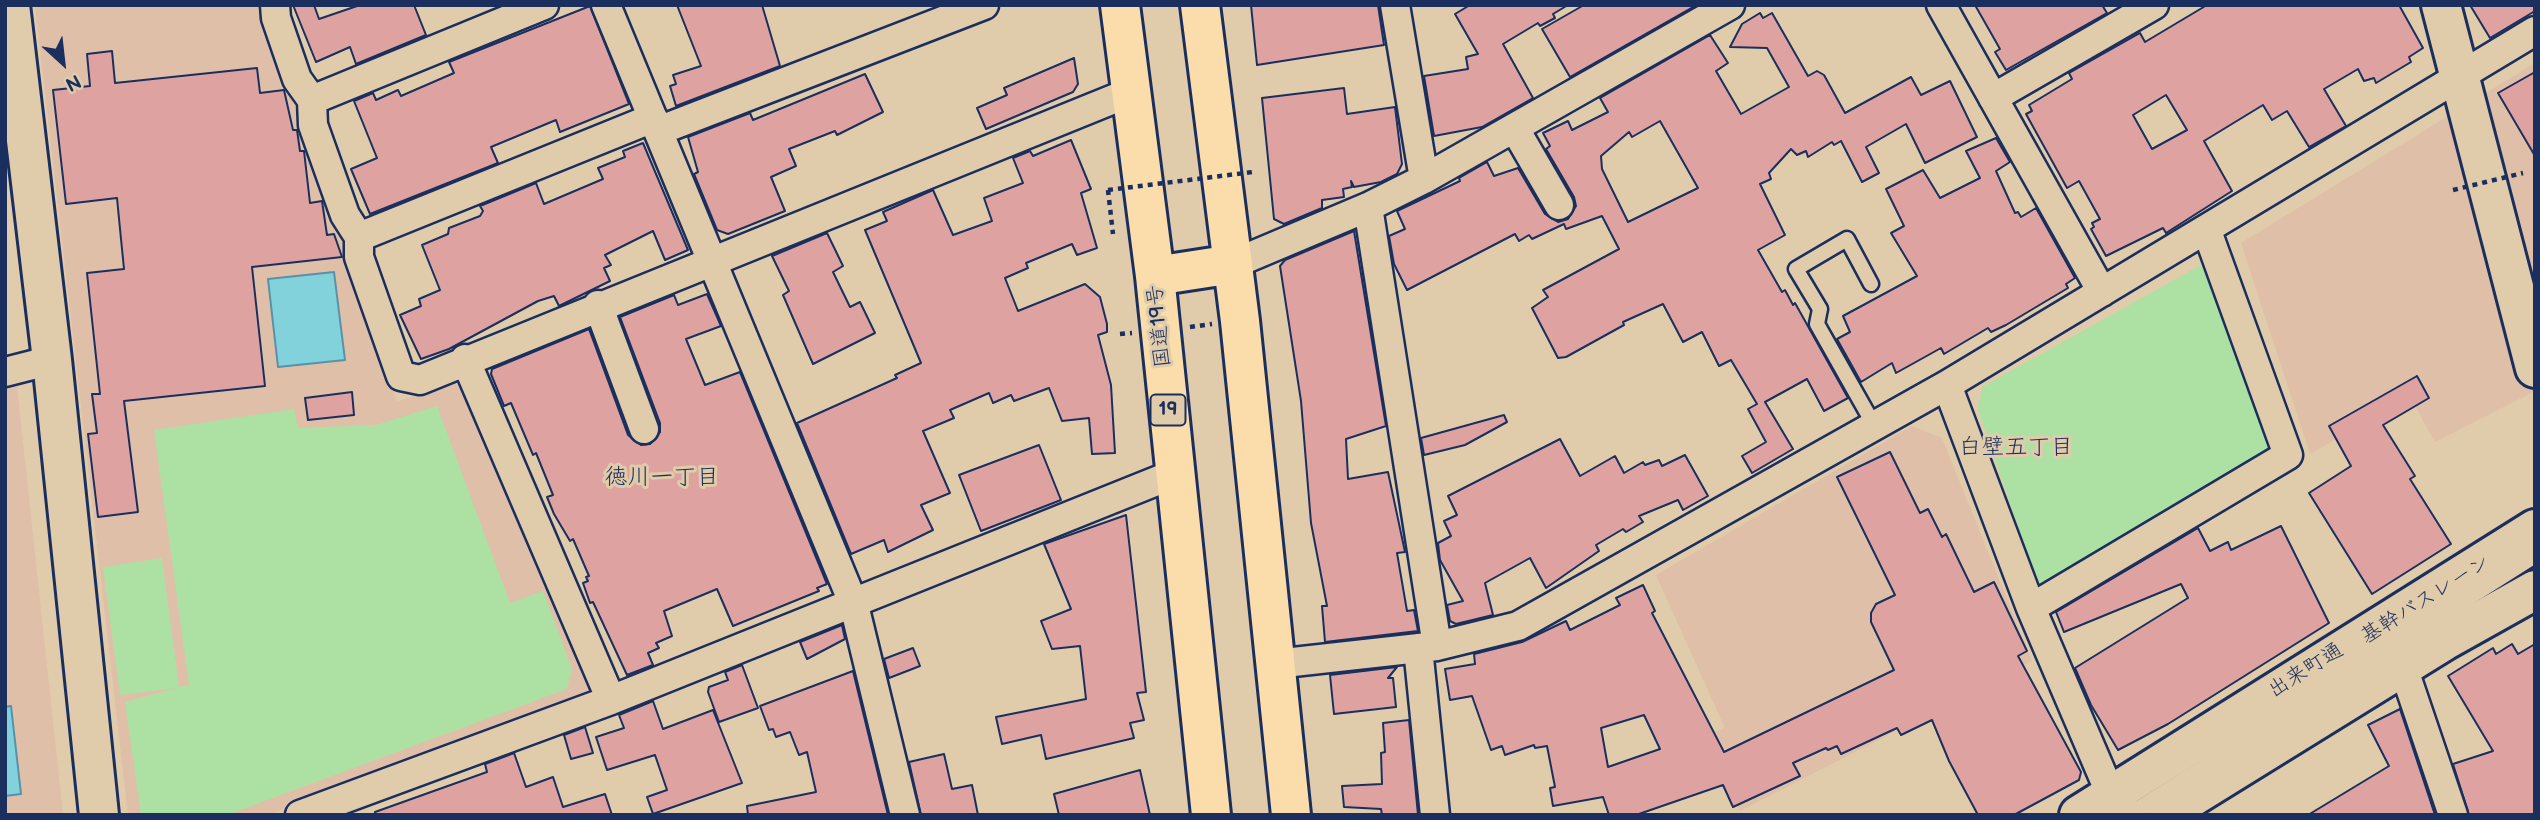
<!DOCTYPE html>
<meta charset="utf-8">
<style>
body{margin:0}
#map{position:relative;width:2540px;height:820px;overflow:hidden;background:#e0cbaa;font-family:"Balsamiq Sans",sans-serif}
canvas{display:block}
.frame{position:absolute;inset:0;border:7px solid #1b2f5e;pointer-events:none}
.north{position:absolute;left:28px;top:28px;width:70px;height:70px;-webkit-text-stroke:5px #e0cbaa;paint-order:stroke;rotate:153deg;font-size:19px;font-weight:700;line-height:28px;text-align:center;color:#1b2f5e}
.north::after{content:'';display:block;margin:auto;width:24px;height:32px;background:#1b2f5e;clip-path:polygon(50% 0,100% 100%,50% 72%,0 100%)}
</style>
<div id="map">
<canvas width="2540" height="820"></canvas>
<div class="frame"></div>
<div class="north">N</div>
</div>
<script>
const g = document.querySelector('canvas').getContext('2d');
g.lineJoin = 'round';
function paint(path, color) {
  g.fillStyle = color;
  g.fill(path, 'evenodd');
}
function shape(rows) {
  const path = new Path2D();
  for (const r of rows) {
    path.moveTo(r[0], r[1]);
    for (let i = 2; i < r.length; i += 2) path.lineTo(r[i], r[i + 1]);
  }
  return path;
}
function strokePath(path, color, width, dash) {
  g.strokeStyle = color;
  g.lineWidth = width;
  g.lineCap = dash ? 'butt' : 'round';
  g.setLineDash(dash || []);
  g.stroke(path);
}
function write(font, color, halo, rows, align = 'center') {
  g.font = font + ' "Balsamiq Sans","Klee One",sans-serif';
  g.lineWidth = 6;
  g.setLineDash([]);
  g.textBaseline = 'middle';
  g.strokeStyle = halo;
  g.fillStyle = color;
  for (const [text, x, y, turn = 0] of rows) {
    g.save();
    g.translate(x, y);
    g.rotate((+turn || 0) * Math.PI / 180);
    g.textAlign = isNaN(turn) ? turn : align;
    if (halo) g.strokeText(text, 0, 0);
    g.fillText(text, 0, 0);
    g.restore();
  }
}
const built = shape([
 [35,5,260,5,397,402,452,382,460,385,593,688,588,698,267,815,128,815],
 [2535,63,2535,391,2435,442,2410,397,2310,454,2241,243],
 [17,387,63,815,5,815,5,390],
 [1912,426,1942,438,2032,661,1740,811,1706,736,1725,728,1656,575]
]);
const green = shape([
 [2203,264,2270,451,2039,588,1978,410,1982,387],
 [437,406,510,603,543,591,572,669,567,689,227,815,141,815,125,702,177,688,120,695,103,567,162,558,179,687,189,685,154,430,294,409,298,428,376,425]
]);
const water = shape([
 [334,272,345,360,278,367,268,279,334,272],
 [11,706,21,794,5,796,5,707,11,706]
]);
const building = shape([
 [293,5,314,5,319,19,360,5,414,5,426,35,356,64,350,47,316,62,293,5],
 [677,5,762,5,780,66,676,106,670,86,676,84,673,75,701,66,677,5],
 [1251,5,1378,5,1384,45,1257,65,1251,5],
 [1470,5,1568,5,1553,14,1555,18,1540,26,1538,23,1503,44,1533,98,1482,127,1434,136,1424,76,1468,69,1466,57,1478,54,1455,14,1470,5],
 [1584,5,1691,5,1693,7,1570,77,1542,29,1584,5],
 [1975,5,2102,5,2107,13,2006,70,1995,52,2000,49,1975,5],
 [2207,5,2399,5,2423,48,2409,57,2411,62,2376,83,2374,78,2364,81,2358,69,2324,89,2346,126,2309,147,2287,111,2272,120,2263,105,2204,141,2232,191,2166,233,2163,228,2106,256,2091,229,2094,227,2092,223,2100,219,2079,181,2067,188,2026,114,2032,111,2029,105,2072,79,2069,73,2140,33,2145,42,2207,5],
 [2166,95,2187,130,2152,149,2133,115,2166,95],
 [2470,5,2535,5,2535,11,2490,38,2470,5],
 [590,6,629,104,560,132,556,120,491,147,498,163,370,214,351,169,377,158,354,101,373,93,376,100,398,90,401,96,454,73,449,62,590,6],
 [1760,13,1763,18,1772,13,1808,76,1817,71,1824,75,1845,113,1911,77,1921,95,1950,81,1977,137,1925,163,1906,124,1866,147,1879,173,1862,182,1841,141,1834,145,1832,142,1808,157,1806,151,1797,155,1791,149,1769,173,1771,179,1760,184,1785,235,1758,250,1782,292,1785,290,1793,305,1795,303,1848,398,1824,411,1807,379,1765,402,1793,449,1752,473,1742,456,1766,442,1748,409,1757,404,1731,360,1719,366,1702,332,1683,342,1663,304,1623,322,1624,325,1566,357,1558,358,1532,308,1548,297,1543,290,1619,249,1602,216,1566,229,1564,224,1532,239,1529,235,1519,241,1515,234,1407,290,1394,264,1389,236,1405,229,1397,211,1460,181,1459,178,1487,162,1494,176,1518,168,1545,214,1558,222,1568,219,1576,206,1574,197,1546,149,1550,146,1543,133,1568,121,1572,130,1608,112,1600,98,1710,35,1728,63,1716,71,1741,114,1789,87,1767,48,1730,47,1742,24,1760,13],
 [1660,121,1698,188,1628,222,1602,169,1601,156,1629,132,1632,137,1660,121],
 [112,51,115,83,257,68,260,93,284,90,293,130,297,130,300,151,304,151,310,203,322,201,327,235,334,234,342,257,252,267,265,386,124,401,138,512,98,517,88,434,97,433,92,394,100,394,87,273,124,269,121,239,117,198,66,204,53,90,90,86,87,54,112,51],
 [1074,58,1078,84,1073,92,986,129,977,108,1007,95,1004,88,1074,58],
 [2535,72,2535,156,2498,93,2535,72],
 [865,74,883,112,837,135,835,131,789,149,796,166,771,177,785,211,728,234,717,230,694,174,698,172,688,137,750,113,753,120,865,74],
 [1344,88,1347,114,1395,107,1402,164,1397,174,1381,182,1354,187,1351,181,1352,187,1343,189,1344,197,1322,200,1322,208,1284,224,1274,219,1262,98,1344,88],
 [1996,138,2010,162,1996,171,2015,213,2018,212,2021,217,2036,208,2075,278,2066,284,2068,288,2006,325,1991,332,1988,328,1944,354,1941,348,1896,373,1892,363,1861,382,1837,339,1850,332,1843,316,1917,276,1891,233,1904,226,1886,189,1923,170,1940,198,1980,178,1966,151,1996,138],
 [1071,140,1091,189,1081,193,1097,248,1077,255,1072,244,1026,263,1028,268,1005,278,1018,311,1085,284,1100,297,1107,324,1107,332,1098,335,1111,385,1115,453,1092,454,1089,418,1062,421,1049,388,1014,401,1011,395,993,403,989,393,950,410,954,418,923,431,950,493,921,505,933,530,888,552,884,540,851,554,797,423,897,378,895,375,921,363,865,230,887,221,883,212,933,190,953,235,992,221,984,198,1023,183,1013,158,1030,151,1033,156,1071,140],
 [643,143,688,250,665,260,653,231,605,255,611,265,604,268,610,281,559,306,554,296,538,301,449,349,421,359,400,315,421,306,419,299,440,290,422,245,448,234,449,228,480,216,483,211,480,206,536,183,544,204,603,179,598,168,625,157,623,151,643,143],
 [1354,231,1386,426,1346,439,1348,479,1388,472,1405,552,1397,553,1407,611,1414,610,1418,631,1325,642,1322,606,1327,606,1311,523,1301,401,1280,266,1285,260,1354,231],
 [827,233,843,266,833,272,850,307,860,302,875,333,813,364,783,295,789,291,772,256,827,233],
 [707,294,721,326,686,339,705,385,740,372,827,584,817,588,819,591,733,626,717,589,664,611,672,636,656,643,659,648,648,653,653,665,627,675,593,602,590,603,583,583,588,581,586,577,589,576,573,539,570,541,554,514,547,497,553,495,536,453,533,455,511,403,504,406,491,374,492,369,589,329,628,435,641,445,650,444,660,432,660,423,620,317,674,295,678,305,707,294],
 [2417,376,2429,398,2383,425,2415,476,2410,479,2451,544,2372,594,2309,493,2351,466,2329,426,2417,376],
 [352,392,354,415,308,420,305,398,352,392],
 [1504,415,1507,422,1465,445,1424,455,1421,438,1504,415],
 [1560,439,1580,476,1615,456,1624,473,1643,462,1645,465,1659,460,1662,466,1685,455,1708,496,1683,510,1678,500,1639,516,1643,522,1626,532,1623,529,1596,545,1599,551,1546,588,1530,558,1485,583,1493,615,1456,624,1450,621,1447,605,1463,601,1440,560,1438,543,1451,536,1444,521,1457,515,1448,496,1560,439],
 [1039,445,1061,500,981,531,959,475,1039,445],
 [1890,452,1920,513,1928,509,1942,537,1946,534,1974,592,1994,582,2027,651,2018,656,2081,772,2079,780,2014,815,1978,815,1949,761,1932,720,1901,735,1897,728,1841,754,1837,746,1828,750,1826,748,1793,763,1800,776,1733,807,1723,785,1636,815,1609,815,1603,797,1553,806,1550,788,1555,787,1547,746,1535,748,1534,745,1505,755,1502,746,1491,750,1472,696,1450,700,1445,669,1475,664,1474,654,1522,642,1566,621,1570,630,1620,605,1616,598,1643,585,1655,611,1652,613,1724,752,1894,670,1871,622,1871,613,1876,604,1895,595,1837,477,1890,452],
 [1644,715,1660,749,1608,767,1601,728,1644,715],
 [1126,515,1146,692,1137,693,1144,720,1130,723,1134,738,1046,759,1041,735,1002,744,996,717,1086,699,1080,646,1052,649,1041,621,1071,609,1044,544,1126,515],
 [2281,526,2329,623,2168,724,2118,750,2091,705,2075,668,2188,598,2181,584,2064,632,2056,612,2198,528,2210,551,2228,542,2231,550,2281,526],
 [842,625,845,639,807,659,800,642,842,625],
 [2512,644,2518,654,2535,644,2535,815,2469,815,2453,764,2493,751,2448,676,2493,648,2496,654,2512,644],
 [913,648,920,666,889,678,884,659,913,648],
 [742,665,758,708,719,722,708,692,709,687,728,680,725,672,742,665],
 [1397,667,1388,678,1393,678,1396,707,1334,714,1330,675,1397,667],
 [853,671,888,815,748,815,747,806,816,792,807,752,799,755,790,732,776,737,773,729,769,730,760,706,853,671],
 [653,701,663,729,713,710,742,783,653,814,647,797,667,790,655,755,607,770,596,737,624,728,619,715,653,701],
 [2400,709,2435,815,2308,815,2389,766,2368,725,2400,709],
 [1409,720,1418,815,1382,815,1381,809,1344,807,1342,786,1382,784,1381,753,1385,752,1383,723,1409,720],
 [585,727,593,753,571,759,564,735,585,727],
 [514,753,526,787,553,777,563,807,605,794,612,815,375,815,375,812,487,772,485,764,514,753],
 [944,754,952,789,972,785,978,815,921,815,909,762,944,754],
 [1140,770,1150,815,1059,815,1054,794,1140,770]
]);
const path = shape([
 [1108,190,1113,234],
 [1190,327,1212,324],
 [1120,334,1132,333]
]);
const lane = shape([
 [1871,284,1847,239,1796,269,1820,309,1817,324,1874,425],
 [2128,815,2535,556]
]);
const street = shape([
 [275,5,276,18,297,79,312,100,313,125,345,215,359,237,359,257,401,376,420,380,1131,92],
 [606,5,854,605,905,815],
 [1395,5,1424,179],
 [1941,5,2102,292],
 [1993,98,2154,5],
 [312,100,544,5],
 [1515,129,1559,205],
 [658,131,984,5],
 [1368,207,1437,646],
 [359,237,653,118],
 [1233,264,1368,207,1424,179,1730,5],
 [598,305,644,429],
 [465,359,611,700],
 [5,372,52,360],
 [1947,385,2031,608,2105,781,2129,815],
 [2031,608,2288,455,2207,231],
 [1418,648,1435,815],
 [1275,664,1437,646,1518,626,1947,385,2535,31],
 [2403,667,2453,815],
 [300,815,611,700,1174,474]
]);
const secondary = shape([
 [10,5,52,360,99,815],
 [2441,5,2535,368],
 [2079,815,2535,529],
 [2163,815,2444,641,2535,590]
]);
const highway = shape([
 [1120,5,1155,276,1211,815],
 [1200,5,1240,321,1291,815],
 [1155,276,1233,264]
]);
const pathBridge = shape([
 [1108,190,1253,172],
 [2453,190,2523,173]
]);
const shields = [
 [1168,410,35]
];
const shieldNames = [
 ["19",1168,410]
];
const streetNames = [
 ["国道19号",1160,326,-96],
 ["基幹バスレーン",2426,600,-32],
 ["出来町通",2306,671,-32]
];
const neighbourhoodNames = [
 ["白壁五丁目",2016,448],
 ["徳川一丁目",662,478]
];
paint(built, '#dfbfa7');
paint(green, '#ace1a3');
paint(water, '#81d2da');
strokePath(water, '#5891a8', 2);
paint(building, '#dea3a0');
strokePath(building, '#1b2f5e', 2);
strokePath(lane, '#1b2f5e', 19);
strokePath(street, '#1b2f5e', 33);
strokePath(secondary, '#1b2f5e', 44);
strokePath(highway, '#1b2f5e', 44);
strokePath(path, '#1b2f5e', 4.5, [5, 5]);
strokePath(lane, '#e0cbaa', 14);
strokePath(street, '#e0cbaa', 28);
strokePath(secondary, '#e0cbaa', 38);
strokePath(highway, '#faddab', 38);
strokePath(pathBridge, '#1b2f5e', 4.5, [5, 5]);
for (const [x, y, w] of shields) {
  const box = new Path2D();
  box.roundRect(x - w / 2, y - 15.5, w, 31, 5);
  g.fillStyle = '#e0cbaa';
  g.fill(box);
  strokePath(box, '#1b2f5e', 2);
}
write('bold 19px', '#1b2f5e', null, shieldNames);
write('21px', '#1b2f5e', '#e0cbaa', streetNames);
write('23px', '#1b2f5e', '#e0cbaa', neighbourhoodNames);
</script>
